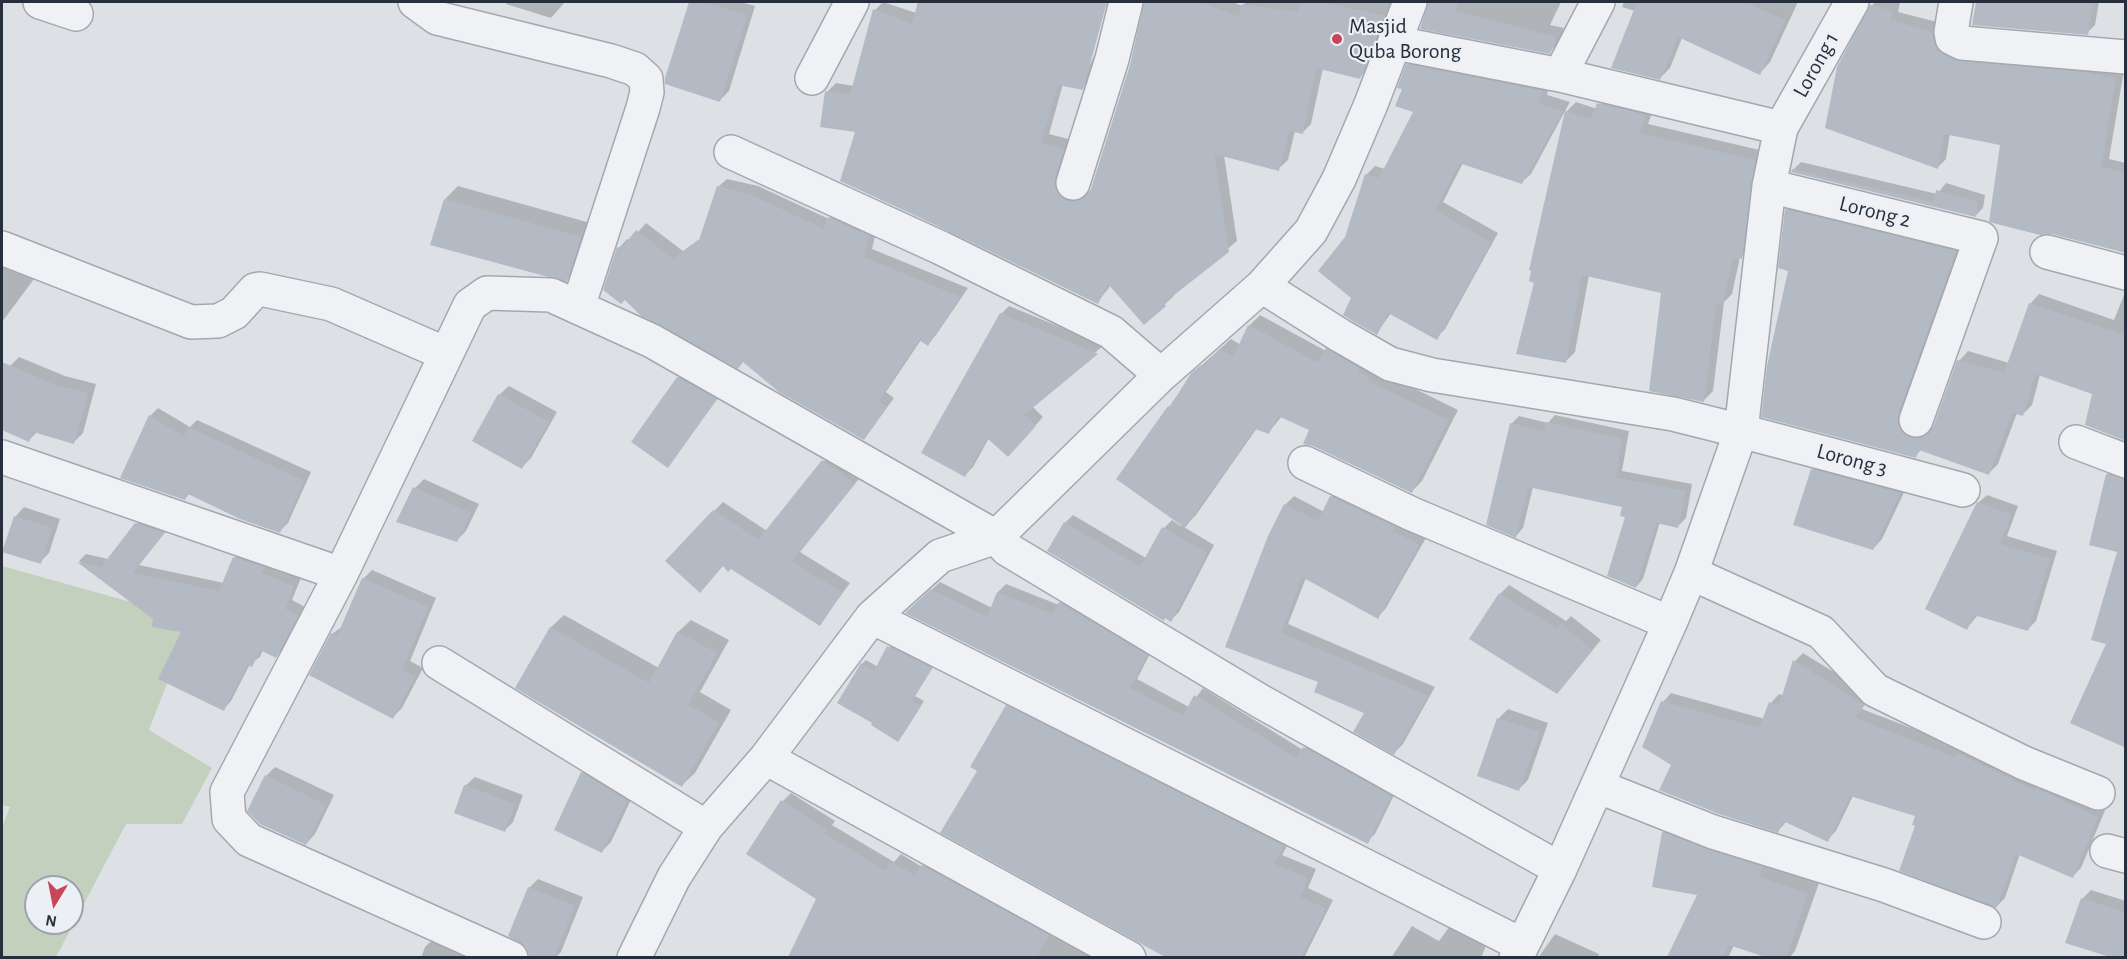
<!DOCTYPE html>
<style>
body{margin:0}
#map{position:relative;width:2127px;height:959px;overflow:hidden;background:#dde1e6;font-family:"Alegreya Sans",sans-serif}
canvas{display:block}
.frame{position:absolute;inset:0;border:3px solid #272f3c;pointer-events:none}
.north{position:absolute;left:24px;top:875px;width:60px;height:60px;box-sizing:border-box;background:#ecf0f4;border:2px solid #9da3aa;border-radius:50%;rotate:190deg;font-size:16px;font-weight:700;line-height:24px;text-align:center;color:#272f3c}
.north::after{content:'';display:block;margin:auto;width:21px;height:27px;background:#c9455b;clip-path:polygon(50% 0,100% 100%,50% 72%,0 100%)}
</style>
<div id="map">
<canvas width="2127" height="959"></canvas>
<div class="frame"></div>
<div class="north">N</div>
</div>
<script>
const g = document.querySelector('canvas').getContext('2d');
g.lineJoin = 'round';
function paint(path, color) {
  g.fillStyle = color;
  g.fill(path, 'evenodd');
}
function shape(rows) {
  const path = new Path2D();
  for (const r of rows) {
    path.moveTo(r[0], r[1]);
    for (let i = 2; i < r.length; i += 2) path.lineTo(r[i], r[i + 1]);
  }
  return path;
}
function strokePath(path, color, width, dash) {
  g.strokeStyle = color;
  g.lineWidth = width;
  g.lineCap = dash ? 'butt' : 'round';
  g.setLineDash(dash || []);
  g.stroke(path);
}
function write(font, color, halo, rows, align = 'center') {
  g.font = font + ' "Alegreya Sans",sans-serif';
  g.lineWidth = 4.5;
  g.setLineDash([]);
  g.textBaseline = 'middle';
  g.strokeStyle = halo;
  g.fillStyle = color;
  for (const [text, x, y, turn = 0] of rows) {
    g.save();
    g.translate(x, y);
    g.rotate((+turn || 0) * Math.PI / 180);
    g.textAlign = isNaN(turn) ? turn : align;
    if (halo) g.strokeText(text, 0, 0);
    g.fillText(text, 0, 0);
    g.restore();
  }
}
const green = shape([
 [2,566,192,619,149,730,212,768,182,824,126,824,56,957,2,957,2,827,10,807,2,805],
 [36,887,72,887,72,923,36,923]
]);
const shadow = shape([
 [507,2,565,2,551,18,506,4],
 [691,2,740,2,755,6,729,91,720,100,666,78],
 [883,2,916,13,919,2,1093,2,1078,76,1063,84,1049,134,1072,140,1076,192,1087,193,1091,191,1131,65,1145,2,1232,2,1243,6,1246,2,1395,2,1369,68,1360,77,1323,68,1311,124,1302,133,1295,131,1288,160,1278,169,1224,155,1237,241,1173,294,1174,296,1144,323,1111,285,1097,303,842,180,857,131,827,92,836,83,854,86,875,10],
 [1430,2,1561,2,1550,25,1564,28,1559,43,1549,52,1429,8],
 [1624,2,1798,2,1770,62,1760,73,1682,38,1670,68,1660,78,1635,11,1622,7],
 [1876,2,1900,3,1898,12,2124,70,2109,159,2126,163,2126,252,2002,144,1950,133,1946,159,1938,167,1871,6],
 [1978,2,2099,2,2095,25,2087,33,1974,24],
 [1101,46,1091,79,1082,88,1079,88,1096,52],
 [1416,56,1550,82,1547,95,1570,102,1531,174,1522,182,1463,163,1443,202,1498,233,1445,329,1436,338,1391,313,1377,333,1353,298,1347,237,1366,175,1375,166,1385,169,1415,111,1404,88,1408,65],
 [1608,94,1655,105,1648,124,1764,151,1751,248,1740,257,1732,294,1724,302,1713,391,1703,401,1663,291,1589,275,1575,352,1566,361,1535,282,1566,112,1576,102,1597,109],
 [1801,162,1937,194,1946,183,1985,195,1983,208,1975,216,1793,170],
 [727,179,758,186,829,219,838,209,877,227,872,249,968,288,936,335,928,344,921,340,886,392,894,398,864,439,619,248,627,239,631,240,646,223,683,251,701,238,718,187],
 [458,186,594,224,580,266,566,280,445,199],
 [1796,201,1965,242,1920,429,1935,427,1959,361,1968,351,2009,363,2030,304,2039,294,2114,320,2126,290,2126,439,2094,393,2040,375,2032,405,2023,414,2017,413,1998,464,1988,474,1922,449,1915,456,1789,270,1787,210],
 [2,253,37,275,2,322],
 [1009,306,1104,345,1032,406,1043,417,1017,446,989,438,973,467,965,475,1001,314],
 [1260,315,1326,351,1338,339,1377,370,1458,410,1422,481,1412,491,1311,429,1282,416,1269,432,1257,428,1196,515,1184,527,1214,545,1179,612,1171,620,1065,523,1073,515,1146,558,1164,528,1172,520,1181,526,1169,407,1192,374,1231,339,1241,345,1249,326],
 [19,357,65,376,96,384,83,433,74,442,37,432,29,440,2,429,2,385,10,366],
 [687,369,724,390,668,466,678,378],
 [509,386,557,412,531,458,522,467,499,395],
 [158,408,190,427,197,420,311,472,288,523,280,531,190,493,185,499,150,416],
 [1555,415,1629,431,1622,471,1692,484,1686,518,1678,526,1660,522,1643,579,1636,587,1623,506,1533,487,1523,528,1516,536,1512,423,1519,416,1548,423],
 [832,452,862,475,800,552,850,583,820,624,714,511,723,502,767,531],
 [1822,461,1908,484,1882,539,1873,549,1813,470],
 [2117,465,2126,467,2126,747,2108,643,2119,551,2091,544,2108,474],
 [424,479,479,504,466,531,457,540,415,488],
 [1340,488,1427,536,1386,608,1378,617,1306,578,1288,624,1435,687,1403,744,1394,753,1366,712,1320,682,1227,646,1285,505,1294,496,1324,512,1331,497],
 [1987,495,2018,506,2007,536,2057,551,2036,621,2028,629,1978,615,1967,628,1978,503],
 [24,507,60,519,49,553,40,562,15,517],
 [144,515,171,525,139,565,224,583,235,557,243,549,268,565,301,578,292,600,305,607,284,648,276,656,263,650,260,657,250,664,231,701,223,710,184,631,155,619,79,561,86,554,108,559],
 [372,570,436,598,410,661,423,668,402,708,393,717,332,634,343,626,363,579],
 [940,582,992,608,998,592,1006,584,1059,605,1068,595,1154,646,1137,679,1189,707,1203,688,1303,750,1312,740,1398,787,1375,834,1367,842,915,605],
 [1509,585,1566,621,1571,616,1601,640,1557,692,1500,594],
 [564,615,659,668,678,632,691,620,729,640,700,692,731,710,695,773,682,785,517,687,551,627],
 [893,642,935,664,915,696,924,701,902,736,862,664,866,660,878,667],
 [1803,653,1871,695,1862,709,2046,780,2106,808,2081,868,2073,876,2020,854,2005,898,1996,907,1917,825,1917,815,1853,796,1836,831,1827,840,1786,822,1778,831,1672,764,1663,702,1671,693,1765,719,1771,703,1779,694,1784,696,1795,661],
 [1016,698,1292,837,1282,855,1316,869,1308,888,1333,900,1304,958,1277,958,1270,954,1269,958,1168,958,1139,940,979,771,1007,706],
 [1508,709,1548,723,1528,780,1519,789,1479,775,1499,718],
 [591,764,635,791,611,842,602,851,582,773],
 [275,767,334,795,315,834,306,844,266,776],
 [475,777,523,795,513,822,504,831,465,786],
 [791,793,835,821,832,825,894,862,901,854,922,867,931,857,1112,958,926,958,901,943,894,958,789,958,818,898,783,801],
 [1675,821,1769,865,1819,883,1795,951,1789,958,1770,958,1734,945,1728,958,1668,958,1700,894,1663,833],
 [538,879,583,897,561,952,555,958,544,958,529,952,520,940,529,888],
 [2091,890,2126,901,2126,958,2115,958,2067,942,2082,899],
 [1412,926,1439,941,1450,926,1487,943,1481,958,1391,958],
 [1555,934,1599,954,1598,958,1538,958],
 [437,935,497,958,421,958,425,947]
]);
const building = shape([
 [689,2,704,2,747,15,720,102,665,84,665,78],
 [918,2,1107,2,1083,90,1058,85,1041,143,1064,149,1055,177,1055,188,1060,196,1067,201,1076,201,1085,197,1091,189,1130,65,1144,2,1201,2,1239,17,1242,4,1298,12,1301,2,1322,2,1385,16,1360,79,1316,68,1303,134,1289,131,1279,171,1214,154,1229,252,1164,303,1166,306,1144,325,1108,284,1098,304,949,231,840,181,855,132,820,127,825,91,850,95,873,9,912,24],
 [1428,2,1458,2,1455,11,1556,37,1554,46,1550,54,1420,29],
 [1637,2,1745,2,1785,20,1760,75,1678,37,1660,80,1611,68],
 [1976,2,2093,2,2088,35,1972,25],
 [1870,5,1892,11,1890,20,1932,32,1937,50,1954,60,2083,72,2116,78,2101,167,2126,173,2126,253,2052,234,2040,235,1989,222,2000,145,1944,134,1938,169,1825,128,1837,67],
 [1406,64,1542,91,1539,104,1563,111,1522,184,1459,163,1435,211,1491,242,1437,340,1388,313,1377,335,1351,320,1343,315,1351,298,1318,271,1345,237,1365,174,1379,178,1413,112,1395,106,1402,89,1397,88],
 [1597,103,1646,115,1639,133,1755,160,1742,259,1733,257,1723,305,1716,304,1704,402,1649,391,1661,293,1582,275,1566,363,1516,354,1534,283,1529,281,1531,271,1529,270,1565,111,1591,119],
 [1792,169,1933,202,1936,190,1978,202,1976,217,1791,172],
 [717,186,749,194,824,229,828,217,869,236,864,257,960,297,928,346,919,340,879,401,887,407,864,440,779,392,743,362,738,369,641,316,625,300,621,304,603,290,617,247,622,248,636,230,673,259,699,240],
 [444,199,581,237,567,282,430,245],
 [1785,209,1956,251,1898,414,1898,424,1901,432,1909,437,1920,438,1929,434,1933,427,1957,360,2004,373,2029,303,2126,336,2126,441,2085,425,2092,394,2035,374,2023,416,2012,413,1989,475,1919,450,1916,458,1761,417,1767,366,1788,271,1778,268],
 [1000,313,1098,354,1024,415,1036,426,1008,457,987,438,965,477,921,453],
 [1248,325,1318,363,1326,348,1360,369,1358,373,1369,377,1368,381,1448,420,1412,493,1313,446,1303,444,1309,430,1278,416,1269,434,1255,429,1185,528,1116,479,1168,406,1170,407,1191,373,1201,365,1204,367,1219,349,1233,357],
 [2,362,55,385,88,393,74,444,33,432,29,442,2,430],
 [677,377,717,399,668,468,631,442],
 [498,394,549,422,522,469,472,441],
 [149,415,184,437,188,427,304,481,280,533,240,519,188,494,185,500,120,478],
 [1546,422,1622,439,1616,478,1686,491,1678,528,1656,523,1636,588,1607,576,1625,517,1620,516,1622,507,1528,487,1516,538,1486,525,1510,423,1544,432],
 [822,460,855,484,792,561,842,593,820,626,731,569,728,572,723,566,700,593,665,561,713,510,758,540],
 [1811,469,1900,493,1873,550,1793,525],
 [2106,474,2126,479,2126,748,2070,723,2106,644,2091,640,2117,552,2089,545],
 [413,487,471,513,457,542,396,522],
 [1330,496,1388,524,1395,528,1393,531,1419,545,1378,619,1302,577,1281,633,1428,696,1394,755,1353,732,1364,713,1314,692,1318,682,1225,647,1268,536,1284,504,1318,521],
 [1977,502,2011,515,2000,544,2050,559,2028,631,1974,615,1967,630,1925,609],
 [14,516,52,528,41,564,2,552],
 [1064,522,1140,567,1162,527,1207,553,1171,622,1165,618,1164,621,1047,551],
 [135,523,164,533,133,573,219,591,233,557,264,567,261,573,294,586,285,609,298,616,276,658,260,650,252,667,247,665,224,711,158,679,181,632,152,627,153,619,77,562,101,567],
 [362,578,428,607,402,670,415,677,393,719,309,675,331,633,337,636],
 [931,589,987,617,997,592,1052,614,1059,602,1147,655,1130,688,1183,716,1194,695,1296,758,1303,747,1391,796,1368,844,905,613],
 [1499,593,1557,629,1561,624,1593,650,1557,694,1469,639],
 [550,627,649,683,677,632,717,653,688,705,719,723,682,787,515,688],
 [887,646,932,668,912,701,921,706,898,742,871,725,872,723,837,703,861,663,874,671],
 [1793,660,1864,705,1855,718,1955,757,1957,753,2035,791,2036,788,2098,817,2073,878,2016,854,1996,908,1899,871,1915,826,1912,825,1915,816,1850,796,1828,842,1783,821,1778,833,1719,814,1659,790,1671,765,1642,747,1661,701,1759,728,1769,702,1779,706],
 [1006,705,1284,846,1274,864,1308,878,1300,897,1326,909,1301,957,1165,957,940,833,977,771,970,767],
 [1497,718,1540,732,1519,791,1477,776],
 [581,772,627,801,602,853,554,830],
 [265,775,326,805,306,845,260,824,247,811],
 [464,785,515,804,505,832,454,813],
 [781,800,827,830,825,834,886,871,891,862,915,876,921,865,1049,935,1037,957,788,957,816,899,746,854],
 [1662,832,1763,867,1759,877,1808,894,1786,957,1765,957,1729,945,1723,957,1667,957,1697,895,1652,887],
 [528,887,575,906,554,957,530,957,526,947,508,936],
 [2081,898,2126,913,2126,957,2110,957,2065,943]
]);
const minor = shape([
 [40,2,76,14],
 [415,2,437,18,611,61,635,69,646,79,647,92,643,108,578,307],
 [1956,2,1951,32,1952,38,1962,43,2126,57],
 [1396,43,1560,75,1781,128],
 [1560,75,1598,2],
 [812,78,852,2],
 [731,152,941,248,1111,332,1161,375],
 [1073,183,1112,59,1126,2],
 [1769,186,1981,238,1916,420],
 [2,248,191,322,218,321,234,313,255,290,260,289,331,304,446,354],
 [2047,252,2126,273],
 [1262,286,1341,336,1390,364,1432,375,1673,414,1741,431,1769,186,1781,128,1852,2],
 [2076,442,2126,461],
 [2,457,341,574],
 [1305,463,1412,514,1670,623],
 [1691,573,1821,632,1875,690,2024,763,2098,793],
 [872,617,1522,945],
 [439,663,706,827],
 [766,758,1129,958],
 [1597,786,1713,832,1884,885,1984,922],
 [2107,851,2126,856],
 [511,958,249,840,229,819,227,792,341,574,470,305,487,293,551,295,652,341,996,537,1007,549,1260,701,1560,869],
 [634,958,674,877,706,827,766,758,872,617,940,556,996,537,1161,375,1262,286,1311,231,1339,179,1371,104,1410,2],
 [1516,958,1560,869,1670,623,1691,573,1741,431,1963,490]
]);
const markers = [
 [1337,39,6,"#c9455b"]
];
const poiNames = [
 ["Masjid",1349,26],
 ["Quba Borong",1349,51]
];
const streetNames = [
 ["Lorong 1",1816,65,-61],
 ["Lorong 2",1875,212,14],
 ["Lorong 3",1852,460,15]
];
paint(green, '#c3d0be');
paint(shadow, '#0003');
paint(building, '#b4bac3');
strokePath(minor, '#a3a8b0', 36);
strokePath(minor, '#eff1f5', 33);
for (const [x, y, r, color] of markers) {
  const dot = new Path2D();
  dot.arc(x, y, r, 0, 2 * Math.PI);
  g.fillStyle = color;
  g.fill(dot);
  strokePath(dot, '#ecf0f4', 2);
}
write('22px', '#272f3c', '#ecf0f4', poiNames, 'left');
write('22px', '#272f3c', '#ecf0f4', streetNames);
</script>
